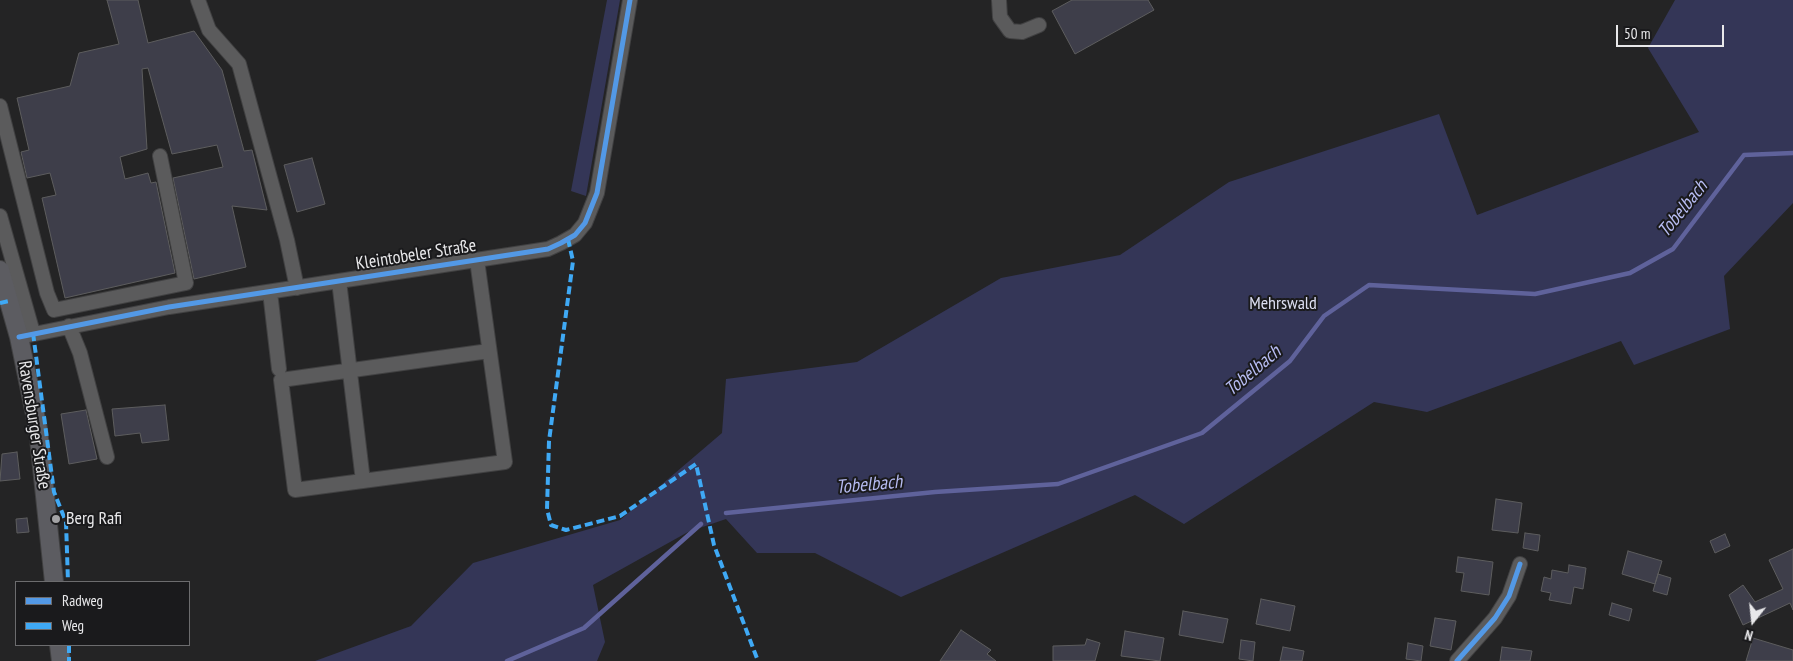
<!DOCTYPE html>
<meta charset="utf-8">
<style>
body{margin:0}
#map{position:relative;width:1793px;height:661px;overflow:hidden;background:#242425;font-family:"PT Sans Narrow",sans-serif}
canvas{display:block}
.legend{position:absolute;left:15px;top:581px;width:175px;height:65px;box-sizing:border-box;background:#1a1a1c;border:1px solid #6c6c6e;margin:0;padding:6px 9px;list-style:none;font-size:15px;color:#e8e8ea}
.legend li{display:flex;align-items:center;gap:10px;height:25px}
.legend b{width:25px;border:1px solid #6c6c6e}
.north{position:absolute;left:1728px;top:596px;width:50px;height:50px;-webkit-text-stroke:4px #1a1a1c;paint-order:stroke;rotate:196deg;font-size:14px;font-weight:700;line-height:20px;text-align:center;color:#e8e8ea}
.north::after{content:'';display:block;margin:auto;width:18px;height:22px;background:#e8e8ea;clip-path:polygon(50% 0,100% 100%,50% 72%,0 100%)}
.scale{position:absolute;left:1616px;top:25px;width:108px;height:22px;box-sizing:border-box;border:2px solid #e8e8ea;border-top:0;padding-left:6px;font-size:15px;line-height:18px;white-space:nowrap;color:#e8e8ea;-webkit-text-stroke:4px #1a1a1c;paint-order:stroke}
</style>
<div id="map">
<canvas width="1793" height="661"></canvas>
<ul class="legend">
<li><b style="height:6px;background:#5399e6"></b>Radweg</li>
<li><b style="height:6px;background:#3fa9f5"></b>Weg</li>
</ul>
<div class="north">N</div>
<div class="scale">50 m</div>
</div>
<script>
const g = document.querySelector('canvas').getContext('2d');
g.lineJoin = 'round';
function paint(path, color) {
  g.fillStyle = color;
  g.fill(path, 'evenodd');
}
function shape(rows) {
  const path = new Path2D();
  for (const r of rows) {
    path.moveTo(r[0], r[1]);
    for (let i = 2; i < r.length; i += 2) path.lineTo(r[i], r[i + 1]);
  }
  return path;
}
function strokePath(path, color, width, dash) {
  g.strokeStyle = color;
  g.lineWidth = width;
  g.lineCap = dash ? 'butt' : 'round';
  g.setLineDash(dash || []);
  g.stroke(path);
}
function write(font, color, halo, rows, align = 'center') {
  g.font = font + ' "PT Sans Narrow",sans-serif';
  g.lineWidth = 4;
  g.setLineDash([]);
  g.textBaseline = 'middle';
  g.strokeStyle = halo;
  g.fillStyle = color;
  for (const [text, x, y, turn = 0] of rows) {
    g.save();
    g.translate(x, y);
    g.rotate((+turn || 0) * Math.PI / 180);
    g.textAlign = isNaN(turn) ? turn : align;
    if (halo) g.strokeText(text, 0, 0);
    g.fillText(text, 0, 0);
    g.restore();
  }
}
const green = shape([
 [607,0,620,0,586,196,571,191],
 [1675,0,1793,0,1793,203,1724,276,1730,329,1634,365,1621,341,1427,412,1374,402,1184,524,1135,495,901,597,815,553,757,553,726,519,688,532,593,585,605,642,597,661,315,661,411,626,473,563,620,520,722,433,726,379,857,362,1001,278,1120,255,1229,182,1439,114,1477,215,1699,132,1648,48]
]);
const stream = shape([
 [726,513,935,492,1058,484,1202,433,1290,361,1324,316,1369,285,1535,294,1630,273,1673,249,1744,155,1793,153],
 [507,661,584,628,701,524]
]);
const building = shape([
 [107,0,138,0,148,43,194,31,222,70,244,151,252,150,267,210,232,206,246,267,194,279,173,178,223,167,217,145,172,154,148,68,142,69,147,149,120,157,125,179,148,173,151,183,156,182,175,273,65,298,42,198,56,195,50,173,27,178,21,152,29,150,17,98,70,86,79,53,119,44,107,0],
 [1072,0,1148,0,1154,10,1075,54,1052,11,1072,0],
 [312,158,325,204,297,212,284,165,312,158],
 [165,405,169,440,142,443,140,433,115,436,112,409,165,405],
 [86,410,97,459,69,464,61,414,86,410],
 [17,452,20,479,0,481,2,454,17,452],
 [1496,499,1522,503,1518,533,1492,530,1496,499],
 [27,518,29,532,17,533,16,519,27,518],
 [1525,533,1540,535,1538,551,1523,548,1525,533],
 [1725,534,1730,546,1715,553,1710,541,1725,534],
 [1793,549,1793,610,1790,603,1743,625,1729,595,1743,585,1755,602,1783,589,1769,560,1793,549],
 [1628,551,1662,561,1655,584,1622,574,1628,551],
 [1458,557,1493,562,1489,595,1461,591,1464,573,1456,572,1458,557],
 [1569,565,1586,568,1583,589,1574,587,1571,604,1549,600,1551,593,1541,591,1544,577,1551,579,1552,570,1568,573,1569,565],
 [1658,574,1671,578,1667,595,1653,591,1658,574],
 [1261,599,1295,606,1290,631,1256,624,1261,599],
 [1612,603,1632,609,1629,621,1609,615,1612,603],
 [1183,611,1228,619,1223,643,1179,635,1183,611],
 [1435,618,1456,621,1451,650,1430,646,1435,618],
 [961,630,991,650,987,654,996,661,940,661,961,630],
 [1125,631,1164,638,1160,661,1121,656,1125,631],
 [1753,638,1793,650,1793,661,1746,661,1753,638],
 [1087,639,1100,643,1095,661,1053,661,1053,646,1085,645,1087,639],
 [1241,640,1255,642,1253,661,1239,659,1241,640],
 [1408,643,1423,646,1421,661,1406,659,1408,643],
 [1283,647,1304,651,1302,661,1280,661,1283,647],
 [1502,647,1532,651,1530,661,1500,661,1502,647]
]);
const minor = shape([
 [198,0,209,30,239,64,287,240,297,288],
 [999,0,1000,17,1010,31,1022,32,1039,25],
 [0,106,47,293,54,310,186,283,160,156],
 [0,216,33,333],
 [477,260,505,462,295,490,281,380,489,351],
 [339,281,363,481],
 [270,292,279,369],
 [69,326,80,353,107,457],
 [19,337,169,307,548,249,561,243,575,235,585,223,597,193,630,0],
 [1457,661,1495,618,1509,596,1520,564]
]);
const major = shape([
 [0,270,19,337,38,429,54,582],
 [59,645,61,661]
]);
const quiet = shape([
 [568,239,573,261,549,441,547,509,551,525,566,530,620,516,696,464,714,545,758,661],
 [0,303,9,301],
 [33,333,54,492,66,522,68,582],
 [69,645,69,661]
]);
const cycleway = shape([
 [19,337,169,307,548,249,561,243,575,235,585,223,597,193,630,0],
 [1457,661,1495,618,1509,596,1520,564]
]);
const markers = [
 [56,519,5,"#a3a3a5"]
];
const streetNames = [
 ["Kleintobeler Straße",416,255,-9],
 ["Ravensburger Straße",34,425,81]
];
const parkNames = [
 ["Mehrswald",1283,304]
];
const poiNames = [
 ["Berg Rafi",66,519]
];
const waterNames = [
 ["Tobelbach",1683,209,-51],
 ["Tobelbach",1253,371,-40],
 ["Tobelbach",869,485,-5]
];
paint(green, '#343657');
strokePath(stream, '#5f629b', 4.5);
paint(building, '#3e3e4a');
strokePath(building, '#5d5d5e', 1);
strokePath(minor, '#414142', 16);
strokePath(major, '#414142', 20);
strokePath(minor, '#5b5b5c', 14);
strokePath(major, '#5c5c61', 18);
strokePath(quiet, '#3fa9f5', 4, [8, 4]);
strokePath(cycleway, '#5399e6', 5);
for (const [x, y, r, color] of markers) {
  const dot = new Path2D();
  dot.arc(x, y, r, 0, 2 * Math.PI);
  g.fillStyle = color;
  g.fill(dot);
  strokePath(dot, '#1a1a1c', 2);
}
write('18px', '#e8e8ea', '#1a1a1c', streetNames);
write('18px', '#dddff2', '#1a1a1c', parkNames);
write('18px', '#e8e8ea', '#1a1a1c', poiNames, 'left');
write('italic 19px', '#b7bcf2', '#1a1a1c', waterNames);
</script>
